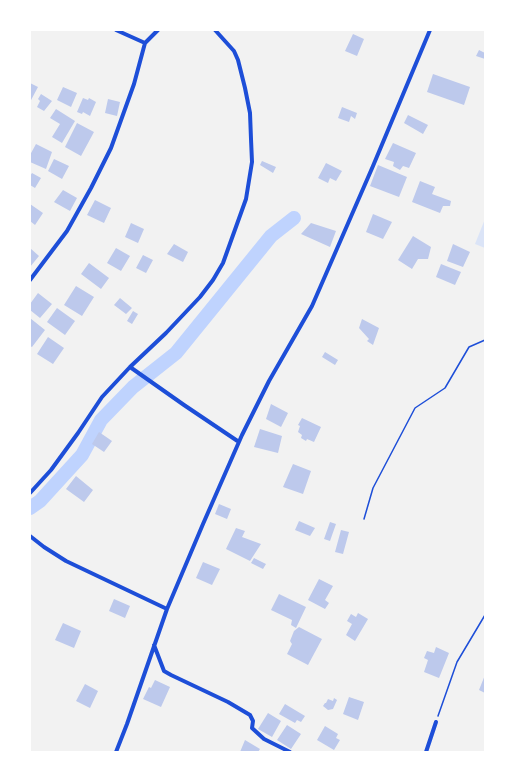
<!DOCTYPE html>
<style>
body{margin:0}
#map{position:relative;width:515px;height:782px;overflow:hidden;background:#f2f2f2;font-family:Rubik,sans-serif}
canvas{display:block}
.frame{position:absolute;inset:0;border:31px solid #fff;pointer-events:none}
</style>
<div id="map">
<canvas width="515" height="782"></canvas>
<div class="frame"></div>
</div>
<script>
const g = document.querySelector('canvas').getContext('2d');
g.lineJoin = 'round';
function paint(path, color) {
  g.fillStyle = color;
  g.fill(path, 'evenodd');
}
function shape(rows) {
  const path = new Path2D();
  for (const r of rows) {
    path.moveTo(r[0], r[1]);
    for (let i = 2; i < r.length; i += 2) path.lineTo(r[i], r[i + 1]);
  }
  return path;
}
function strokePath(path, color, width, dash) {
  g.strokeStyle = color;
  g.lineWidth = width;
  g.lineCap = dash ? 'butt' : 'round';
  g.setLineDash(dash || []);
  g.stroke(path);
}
const green = shape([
 [485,219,485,248,475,244]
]);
const river = shape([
 [30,508,40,501,82,455,101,420,133,387,176,353,271,236,294,218]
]);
const building = shape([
 [353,34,364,39,357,56,345,51],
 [479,50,485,53,485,59,476,56],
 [433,74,470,87,464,105,427,92],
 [30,83,38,87,30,102],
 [63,87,77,93,71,107,57,100],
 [41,94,52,101,44,111,37,107,40,101,38,99],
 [83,98,88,100,89,98,96,102,90,116,83,112,82,114,77,112],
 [108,99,120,102,117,116,105,113],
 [342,107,357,113,355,119,351,116,349,122,338,118],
 [56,109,75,121,62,143,52,137,60,124,50,118],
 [408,115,428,125,423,134,404,123],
 [77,123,94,132,81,156,65,147],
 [393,143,416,153,409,168,403,166,400,170,393,166,394,162,385,159],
 [36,144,52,152,46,169,30,162,30,155],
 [54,159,69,166,62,179,48,171],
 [262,161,276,167,273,173,260,165],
 [326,163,342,171,336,181,330,178,328,183,318,178],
 [378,165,407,177,399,197,370,186],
 [32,173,41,178,35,188,30,185,30,176],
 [420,181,435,187,432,194,451,201,450,206,443,206,440,213,412,202],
 [63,190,77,198,70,211,54,202],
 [95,200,111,208,104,223,87,215],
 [30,204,43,213,35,225,30,221],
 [373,214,392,222,383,239,366,232],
 [131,223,144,229,138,243,125,237],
 [311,223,336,231,330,247,301,234],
 [413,236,431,247,428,259,418,259,412,269,398,260],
 [174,244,188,252,183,262,167,254],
 [453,244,470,252,463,267,447,261],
 [30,248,39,256,30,267],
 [116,248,130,256,121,271,107,263],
 [143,255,153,260,146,273,136,268],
 [89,263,109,278,101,289,81,274],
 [441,264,461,272,455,285,436,277],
 [76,286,94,297,82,316,64,305],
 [38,293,52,304,40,318,30,310,30,304],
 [120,298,132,308,126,314,114,305],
 [57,308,75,321,65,335,47,322],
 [133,311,138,314,132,324,127,321],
 [30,318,45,330,32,347,30,346],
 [362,319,379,328,373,345,367,341,369,339,359,328],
 [48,337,64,348,53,364,37,354],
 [325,352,338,360,335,365,322,357],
 [271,404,288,413,281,427,266,419],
 [302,418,321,427,314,442,307,439,306,441,301,438,302,435,298,432,300,426,298,425],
 [260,429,282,436,278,453,254,447],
 [99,432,112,441,104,452,92,444],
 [293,464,311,471,303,494,283,487],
 [76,476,93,490,84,502,66,489],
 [219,504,231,509,227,519,215,514],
 [299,521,315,528,310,536,295,530],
 [330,522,336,524,330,541,324,539],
 [236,528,245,531,242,537,261,544,250,561,226,549],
 [341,530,349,532,343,554,335,552],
 [254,558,266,564,263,569,251,563],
 [203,562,220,569,212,585,196,578],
 [319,579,333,586,325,600,329,603,325,609,308,600],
 [279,594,306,607,296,628,291,625,292,620,271,610],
 [114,599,130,606,125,618,109,611],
 [358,613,368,619,355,641,346,635,352,624,347,621,351,614,356,617],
 [63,623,81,631,74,648,55,640],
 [299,627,322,639,308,665,287,654,292,644,290,641,294,631],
 [436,647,449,653,439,678,424,672,428,660,424,658,427,651,434,653],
 [485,675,485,693,479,690],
 [155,680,170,687,161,707,143,699,149,687,151,688],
 [85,684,98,691,90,708,76,701],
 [349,697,364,702,358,720,343,714],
 [334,698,337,700,333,709,328,710,323,706,325,703,326,703,328,699,333,701],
 [285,704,305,716,301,722,297,720,295,723,279,714],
 [268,713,281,721,272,737,258,729],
 [287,725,301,734,291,749,277,740],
 [325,726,338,734,336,738,340,740,334,750,317,740],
 [245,740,260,749,258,752,240,752]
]);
const path = shape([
 [364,519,373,488,415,408,445,388,469,347,485,340],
 [438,716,457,662,485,615]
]);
const minor = shape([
 [116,30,145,43],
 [30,280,67,231,91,188,111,148,134,84,145,43,158,30],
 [130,367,184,405,239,442],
 [30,493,51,470,78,433,102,397,130,367,166,333,200,297,213,280,223,263,246,199,252,162,251,139,250,113,245,88,238,60,234,51,215,30],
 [30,536,44,547,66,561,167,609],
 [154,645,164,671,171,675,228,702,250,715,253,721,252,728,264,739,290,752],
 [116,752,127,724,167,609,203,524,242,435,269,381,312,306,373,166,430,30],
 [426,752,436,722]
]);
paint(green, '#dbe4f7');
strokePath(river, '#bfd3fe', 14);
paint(building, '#bdc9ec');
strokePath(path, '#1d4ed8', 1.5);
strokePath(minor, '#1d4ed8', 4);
</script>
